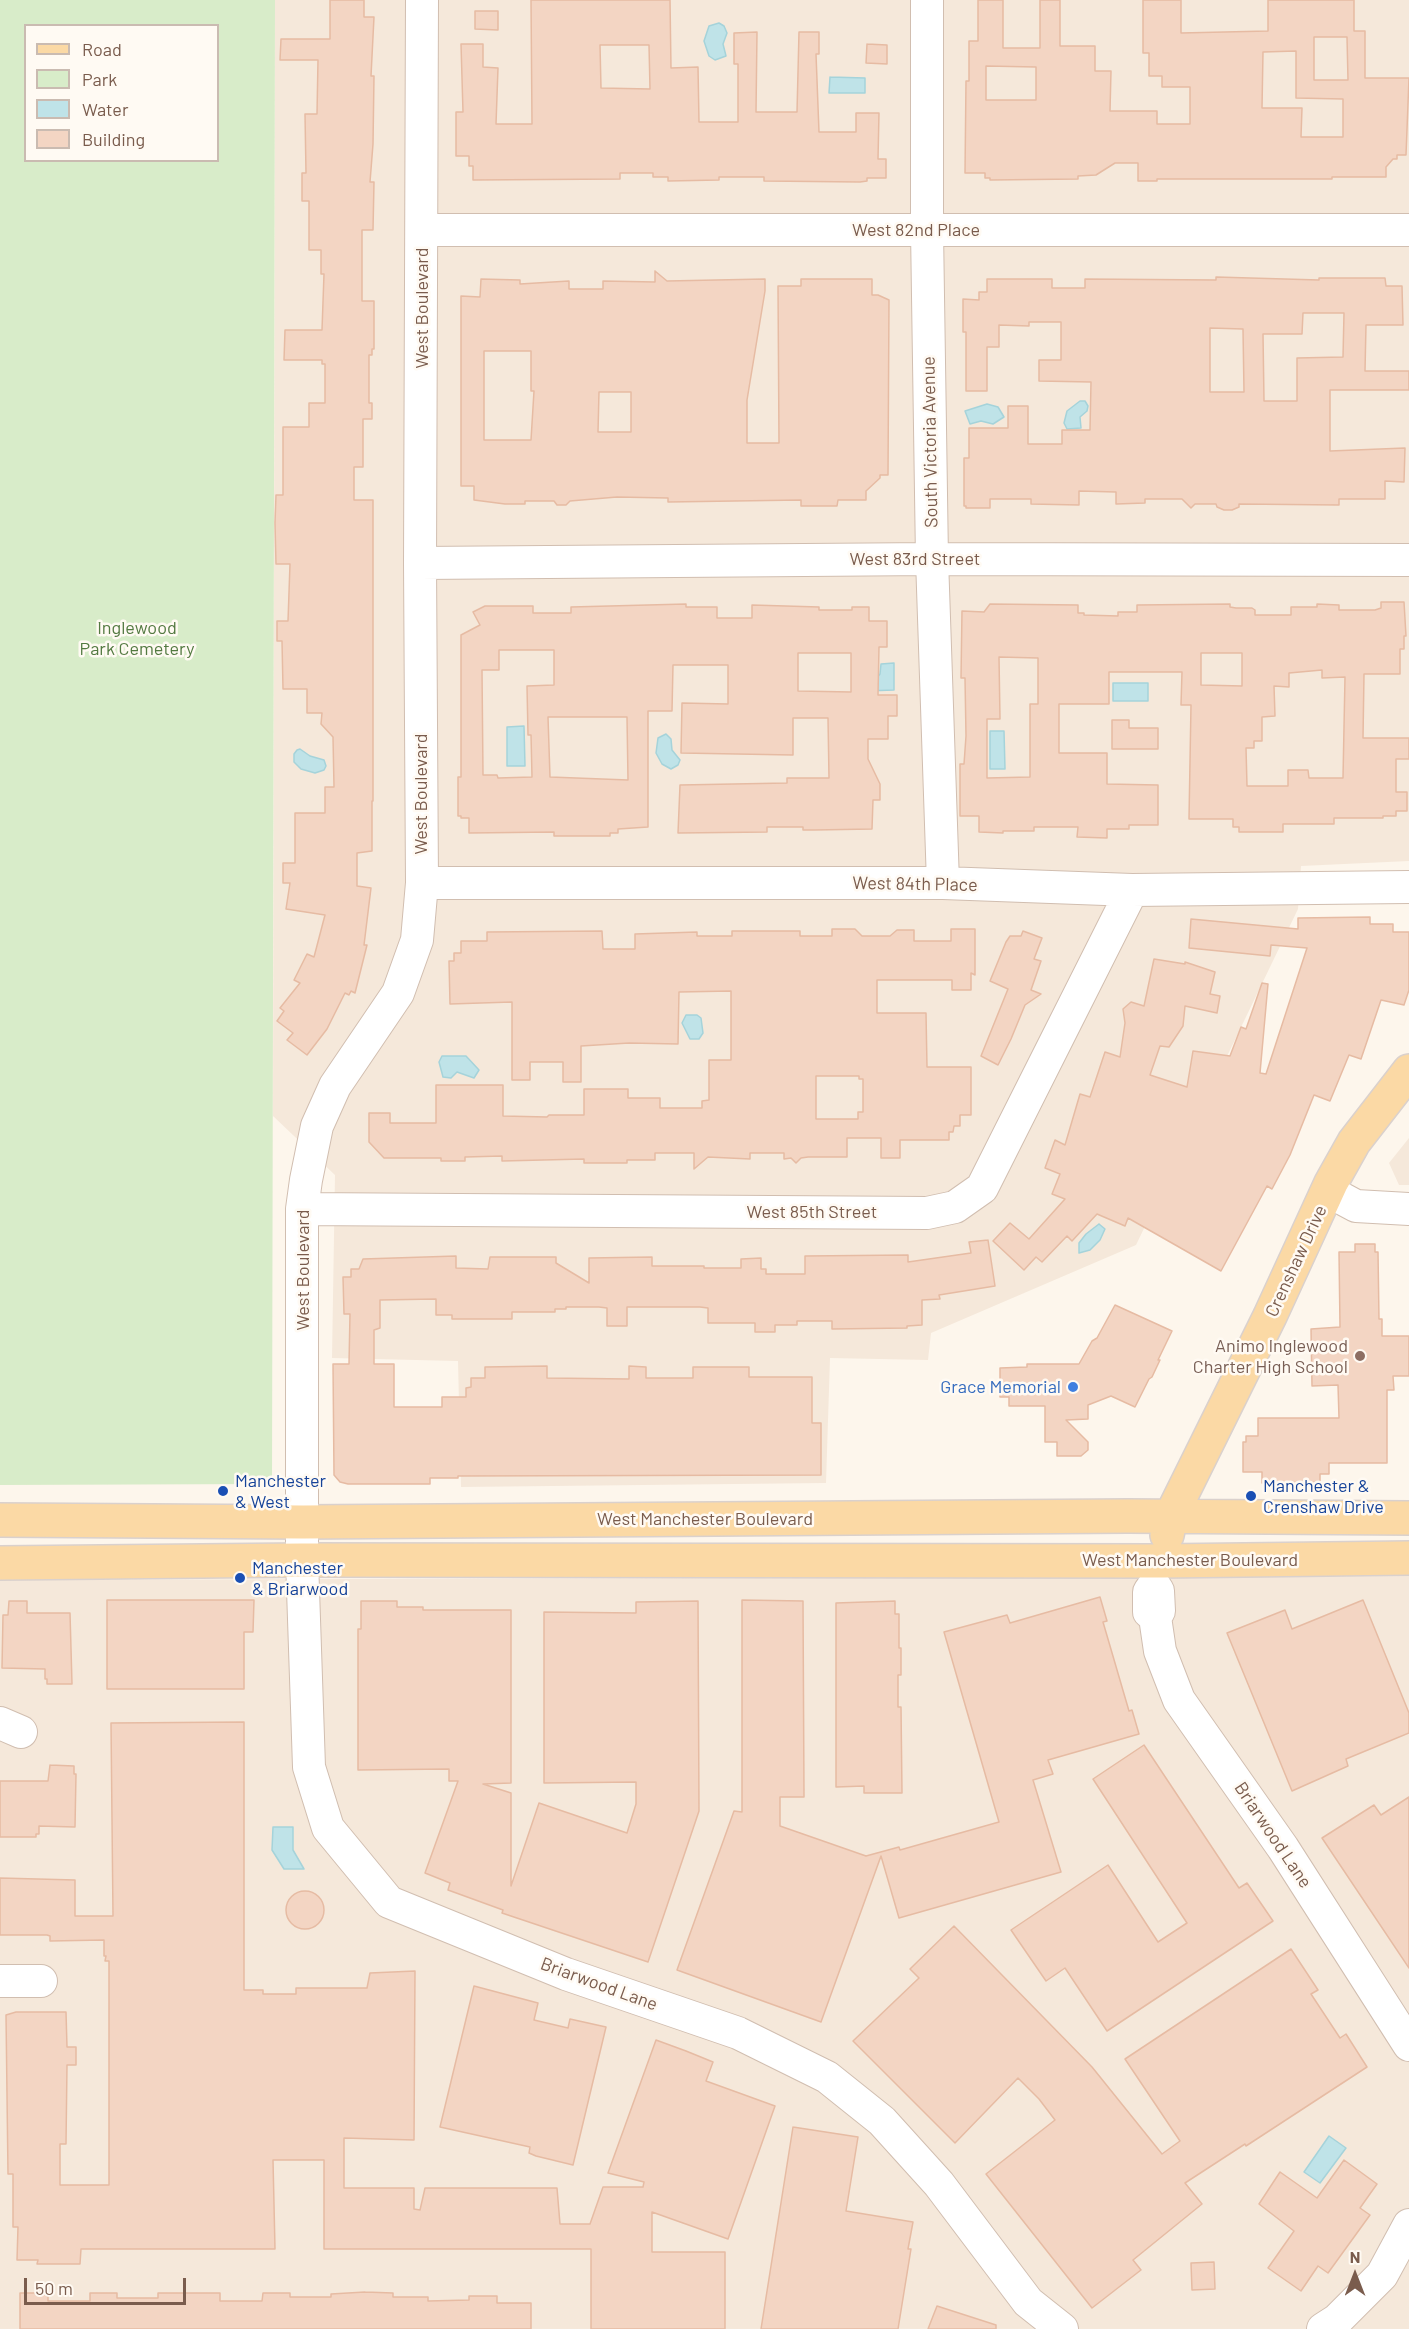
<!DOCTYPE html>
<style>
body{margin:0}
#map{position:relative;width:1409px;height:2329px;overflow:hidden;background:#fdf6ec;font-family:Barlow,sans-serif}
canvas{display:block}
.legend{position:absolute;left:24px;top:24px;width:195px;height:138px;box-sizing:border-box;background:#fffaf3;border:2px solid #cabbb1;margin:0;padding:8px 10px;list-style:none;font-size:18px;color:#7a5c4d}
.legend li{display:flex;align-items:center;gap:12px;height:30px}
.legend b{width:30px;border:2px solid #cabbb1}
.north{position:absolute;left:1325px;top:2245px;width:60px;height:60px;-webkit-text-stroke:4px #fffaf3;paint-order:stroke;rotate:0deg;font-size:16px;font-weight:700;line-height:24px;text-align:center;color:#7a5c4d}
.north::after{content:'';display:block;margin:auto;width:21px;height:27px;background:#7a5c4d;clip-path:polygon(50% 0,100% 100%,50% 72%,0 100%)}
.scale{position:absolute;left:24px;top:2278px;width:162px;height:27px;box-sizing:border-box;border:3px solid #7a5c4d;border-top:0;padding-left:8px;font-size:18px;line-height:21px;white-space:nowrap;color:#7a5c4d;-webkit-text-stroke:4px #fffaf3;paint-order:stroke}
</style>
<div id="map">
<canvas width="1409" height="2329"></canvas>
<ul class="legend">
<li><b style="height:8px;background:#fbd9a5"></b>Road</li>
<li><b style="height:16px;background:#d8ecc9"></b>Park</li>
<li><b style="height:16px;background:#bfe3e8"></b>Water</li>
<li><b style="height:16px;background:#f3d5c3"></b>Building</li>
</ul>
<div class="north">N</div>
<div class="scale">50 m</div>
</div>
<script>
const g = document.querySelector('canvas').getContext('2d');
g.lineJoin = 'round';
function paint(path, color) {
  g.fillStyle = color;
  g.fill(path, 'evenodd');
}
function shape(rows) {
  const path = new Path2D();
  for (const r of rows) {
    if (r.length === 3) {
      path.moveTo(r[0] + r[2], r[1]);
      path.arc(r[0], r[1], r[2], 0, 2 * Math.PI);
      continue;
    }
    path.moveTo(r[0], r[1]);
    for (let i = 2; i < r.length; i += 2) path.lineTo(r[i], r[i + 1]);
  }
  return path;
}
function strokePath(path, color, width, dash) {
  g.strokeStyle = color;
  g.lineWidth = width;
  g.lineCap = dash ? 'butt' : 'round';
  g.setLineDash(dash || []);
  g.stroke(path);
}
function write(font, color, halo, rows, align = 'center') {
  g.font = font + ' Barlow,sans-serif';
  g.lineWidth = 5;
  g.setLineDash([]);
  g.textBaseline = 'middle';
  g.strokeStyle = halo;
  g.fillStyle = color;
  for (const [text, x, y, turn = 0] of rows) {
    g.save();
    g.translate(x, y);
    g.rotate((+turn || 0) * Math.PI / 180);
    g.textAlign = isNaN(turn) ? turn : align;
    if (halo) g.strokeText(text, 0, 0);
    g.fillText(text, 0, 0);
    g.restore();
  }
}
const residential = shape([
 [275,0,1409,0,1409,861,1301,866,1298,909,1136,1245,931,1333,928,1360,830,1358,826,1483,461,1487,458,1361,332,1358,335,1175,273,1116],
 [1409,1138,1409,1185,1399,1185,1389,1163],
 [1409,1576,1409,2329,0,2329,0,1580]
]);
const green = shape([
 [0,0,275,0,272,1480,267,1484,0,1485],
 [26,26,218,26,218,160,26,160]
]);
const water = shape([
 [719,23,724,26,727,33,723,44,726,56,715,60,709,56,704,41,709,26,719,23],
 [830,77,865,78,865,93,829,93,830,77],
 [1080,401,1085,401,1088,406,1087,411,1080,417,1081,428,1067,429,1064,423,1067,411,1080,401],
 [987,404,998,407,1004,417,993,424,981,421,970,424,965,411,987,404],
 [894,663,894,690,866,691,880,674,881,664,894,663],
 [1113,683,1148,683,1148,701,1113,701,1113,683],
 [524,726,525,766,507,766,507,727,524,726],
 [990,731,1004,731,1005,769,990,769,990,731],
 [666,734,671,739,672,750,680,760,678,765,671,769,662,764,656,753,658,738,666,734],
 [300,749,310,756,324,760,326,766,324,770,315,773,301,769,294,762,294,754,297,750,300,749],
 [686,1015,697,1015,701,1018,703,1033,699,1039,690,1039,682,1023,686,1015],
 [442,1056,466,1056,479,1070,474,1078,457,1072,451,1078,443,1077,439,1062,442,1056],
 [1099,1224,1105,1229,1100,1240,1090,1250,1079,1253,1079,1243,1086,1234,1099,1224],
 [273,1827,293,1827,293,1850,304,1869,284,1869,272,1850,273,1827],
 [1329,2136,1346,2148,1320,2183,1304,2172,1329,2136]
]);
const building = shape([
 [330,0,364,0,364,17,374,17,371,76,374,76,373,144,370,182,374,182,373,230,362,230,362,301,374,301,374,349,372,349,372,355,369,355,369,403,372,403,372,419,363,419,363,467,354,467,354,500,373,500,373,801,372,801,372,851,357,853,357,886,371,888,364,945,367,945,355,993,351,991,349,995,345,993,327,1029,307,1055,287,1040,293,1033,277,1021,284,1011,280,1008,300,983,294,980,307,954,314,957,325,915,286,909,290,883,283,883,283,863,295,863,295,813,325,813,325,787,334,787,333,737,321,724,322,713,307,713,307,689,283,689,282,641,277,641,277,621,288,621,290,564,276,564,275,523,276,495,283,495,283,427,309,427,309,403,325,403,325,364,322,364,322,360,284,360,285,330,322,330,324,274,321,274,321,250,309,250,309,201,302,201,302,173,306,173,305,114,317,114,318,60,280,60,281,39,330,39,330,0],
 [531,0,670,0,671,68,698,67,699,122,738,122,738,64,734,64,734,33,757,32,756,112,797,112,799,32,819,32,819,54,816,54,819,132,856,132,856,113,879,113,878,159,886,159,886,178,867,178,867,181,860,182,764,181,764,177,719,177,719,180,668,181,668,177,653,177,653,173,620,173,620,179,473,180,473,166,469,166,469,156,456,156,456,112,463,112,461,44,483,44,483,67,498,68,496,124,532,124,531,0],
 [600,45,649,45,650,89,601,88,600,45],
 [978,0,1003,0,1003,48,1040,48,1040,0,1060,0,1060,46,1095,46,1095,71,1111,71,1110,111,1157,111,1157,124,1190,124,1190,87,1162,87,1162,76,1149,76,1149,53,1143,53,1143,0,1181,0,1181,33,1268,31,1268,0,1354,0,1354,31,1365,31,1365,78,1409,78,1406,155,1397,155,1397,159,1393,159,1386,167,1386,177,1332,177,1332,179,1157,179,1157,181,1138,181,1138,163,1115,163,1096,175,1078,176,1078,179,990,180,990,178,985,178,985,173,965,173,966,81,969,81,969,41,978,41,978,0],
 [1314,37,1347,37,1348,80,1314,80,1314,37],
 [1296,51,1296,98,1343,99,1343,137,1301,137,1302,108,1262,108,1263,52,1296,51],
 [986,66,1036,67,1036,100,986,100,986,66],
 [475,11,498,11,498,30,475,29,475,11],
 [867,44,887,45,887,64,866,63,867,44],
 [655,271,667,281,765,279,765,291,747,400,747,443,779,443,778,286,801,286,801,279,872,279,872,295,878,295,889,300,888,475,880,475,880,478,866,491,866,500,838,500,837,506,801,506,801,500,668,502,668,498,617,497,570,501,566,505,557,505,554,501,525,501,525,504,505,504,474,500,474,486,461,486,461,296,480,297,481,279,520,280,520,284,569,281,569,289,603,289,603,281,655,282,655,271],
 [484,351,531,351,531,391,534,391,531,440,484,440,484,351],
 [599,392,631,392,631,432,598,432,599,392],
 [1216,277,1319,280,1319,278,1385,278,1386,286,1402,286,1403,325,1366,325,1365,371,1409,371,1409,390,1330,390,1330,451,1405,448,1404,482,1385,481,1385,499,1339,499,1339,505,1239,504,1239,507,1232,510,1224,510,1217,507,1216,504,1195,504,1191,508,1182,499,1145,499,1145,503,1116,504,1116,492,1079,491,1079,505,1031,504,1031,499,990,499,990,508,966,508,966,506,964,506,964,458,969,458,969,428,1008,428,1008,406,1028,406,1028,444,1062,444,1062,430,1090,430,1091,382,1039,381,1039,360,1061,360,1061,322,1029,322,1029,326,999,325,999,347,987,347,987,391,966,391,966,332,963,332,963,299,979,300,979,292,987,292,987,279,1052,279,1052,288,1085,288,1085,279,1216,280,1216,277],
 [1303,313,1344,313,1343,357,1297,358,1297,401,1264,401,1263,334,1302,334,1303,313],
 [1210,328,1243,329,1244,392,1210,392,1210,328],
 [1381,602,1404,602,1406,636,1404,636,1404,649,1400,649,1400,674,1364,674,1363,738,1409,738,1409,759,1396,759,1396,792,1407,792,1407,811,1396,811,1396,816,1383,816,1383,818,1334,818,1334,824,1283,824,1283,832,1239,832,1239,827,1233,827,1233,819,1189,819,1191,705,1181,705,1182,672,1109,672,1109,704,1059,704,1059,753,1107,753,1107,784,1158,785,1158,825,1129,825,1129,829,1107,829,1107,838,1077,837,1078,827,1034,827,1034,831,1003,831,1003,833,979,832,979,816,960,816,960,764,964,764,966,736,965,678,961,678,962,611,984,612,990,604,1078,605,1078,613,1084,613,1084,615,1118,616,1118,612,1137,612,1137,605,1230,604,1230,607,1236,608,1252,608,1255,610,1255,615,1291,615,1291,607,1317,607,1317,604,1339,605,1339,610,1375,610,1381,608,1381,602],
 [1201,653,1242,653,1242,686,1201,685,1201,653],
 [999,657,1038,658,1038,704,1030,704,1030,777,987,778,987,719,1000,719,999,657],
 [1322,670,1322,678,1345,677,1343,778,1309,778,1308,770,1288,770,1288,786,1247,786,1246,748,1254,748,1254,741,1262,741,1262,717,1275,716,1274,686,1289,687,1289,673,1322,670],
 [686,604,686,607,717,607,717,618,752,618,752,605,819,607,819,610,852,610,852,607,869,607,869,621,887,621,887,647,879,647,878,695,897,695,897,716,888,716,888,739,868,739,868,759,880,784,880,800,873,800,872,829,814,830,803,830,803,827,767,827,767,832,678,833,680,785,787,783,787,778,829,778,828,718,793,718,793,755,681,753,682,703,728,704,728,665,673,665,672,711,648,711,648,827,618,829,618,833,610,833,610,836,554,836,554,832,469,833,469,818,461,818,461,816,458,816,458,777,461,777,461,635,480,625,473,612,485,606,533,606,533,613,571,613,571,607,686,604],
 [499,650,554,650,554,685,527,686,528,735,531,735,532,777,498,778,497,775,483,775,482,670,499,670,499,650],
 [798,653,851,653,851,692,798,691,798,653],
 [548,717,627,717,628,780,550,777,548,717],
 [1112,720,1129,720,1129,728,1158,728,1158,749,1112,749,1112,720],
 [1370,917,1370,924,1393,924,1393,932,1409,932,1409,990,1404,1005,1381,1000,1361,1059,1349,1055,1330,1101,1314,1095,1290,1155,1272,1189,1267,1186,1221,1271,1128,1218,1125,1226,1097,1214,1072,1241,1067,1236,1042,1262,1036,1257,1024,1270,993,1241,1010,1223,1029,1239,1065,1199,1052,1194,1060,1174,1045,1168,1055,1140,1065,1145,1080,1094,1090,1097,1105,1052,1120,1057,1125,1023,1123,1009,1131,1002,1144,1006,1154,959,1185,964,1185,962,1215,972,1210,994,1220,996,1217,1013,1185,1006,1183,1026,1169,1047,1160,1046,1150,1075,1187,1087,1193,1051,1230,1056,1241,1027,1246,1029,1262,983,1268,984,1260,1073,1266,1074,1307,948,1271,945,1270,956,1189,948,1191,919,1298,929,1298,918,1370,917],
 [832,929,855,929,862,936,890,936,897,930,914,930,914,941,951,941,951,929,975,929,975,975,971,973,971,990,952,990,952,980,877,980,877,1013,926,1013,927,1067,971,1067,971,1115,960,1115,960,1126,954,1126,953,1132,949,1132,949,1140,900,1140,900,1158,881,1158,881,1138,847,1138,847,1157,808,1157,801,1158,796,1163,791,1158,784,1159,784,1153,750,1153,750,1159,708,1157,694,1169,694,1153,655,1153,655,1160,627,1160,627,1163,584,1163,584,1159,502,1161,502,1156,465,1157,465,1161,441,1161,441,1158,384,1158,369,1142,369,1113,390,1113,390,1123,436,1123,436,1085,503,1085,503,1116,547,1117,549,1115,584,1115,584,1089,628,1089,628,1098,660,1098,660,1108,702,1108,702,1101,709,1100,709,1060,731,1060,731,991,679,992,678,1044,629,1043,581,1046,581,1082,563,1082,563,1062,530,1062,530,1080,512,1080,512,1002,450,1004,449,961,454,961,454,953,461,953,461,941,487,941,487,932,602,931,603,949,635,949,635,934,697,932,697,936,732,936,732,931,800,931,800,936,832,936,832,929],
 [816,1076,859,1076,859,1079,863,1079,863,1112,858,1112,858,1119,816,1119,816,1076],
 [1023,931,1042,938,1034,959,1041,961,1031,990,1041,994,1025,1005,1011,1039,998,1065,981,1056,1008,989,990,981,1006,942,1010,936,1021,936,1023,931],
 [988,1240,995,1286,939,1295,940,1299,922,1300,922,1325,907,1326,907,1328,832,1329,832,1321,797,1321,797,1325,775,1325,775,1332,755,1332,755,1323,708,1323,708,1308,700,1307,627,1307,627,1326,607,1326,607,1308,599,1307,566,1307,566,1309,555,1309,555,1312,512,1312,512,1319,452,1319,452,1315,436,1315,436,1299,380,1300,380,1328,374,1330,374,1364,394,1364,394,1407,442,1407,442,1397,466,1397,466,1388,471,1387,471,1378,485,1378,485,1367,547,1366,547,1378,629,1379,629,1366,646,1367,646,1378,693,1378,693,1367,749,1367,749,1377,812,1377,812,1423,821,1423,821,1475,458,1476,458,1478,430,1478,430,1484,348,1484,340,1482,334,1475,333,1364,349,1364,350,1314,344,1314,343,1277,351,1277,351,1269,359,1269,363,1259,456,1256,456,1268,488,1269,490,1257,556,1257,556,1263,589,1283,589,1258,652,1257,652,1266,704,1266,704,1268,741,1268,741,1259,761,1258,761,1269,766,1269,766,1274,805,1274,805,1256,908,1255,908,1262,971,1253,969,1242,988,1240],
 [1355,1244,1375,1244,1375,1252,1378,1252,1379,1319,1382,1319,1382,1336,1409,1336,1409,1376,1393,1376,1394,1390,1387,1390,1387,1463,1329,1463,1329,1474,1320,1474,1320,1482,1262,1483,1262,1472,1243,1472,1243,1442,1246,1442,1246,1436,1258,1436,1258,1418,1339,1418,1338,1385,1312,1386,1311,1329,1340,1327,1339,1252,1355,1252,1355,1244],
 [1115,1305,1172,1331,1158,1360,1160,1360,1152,1377,1149,1379,1135,1407,1111,1396,1088,1405,1088,1419,1066,1420,1088,1442,1088,1450,1081,1456,1057,1456,1057,1442,1045,1442,1045,1406,1009,1406,1009,1397,1000,1397,1000,1368,1027,1367,1027,1364,1079,1364,1092,1341,1097,1338,1115,1305],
 [1100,1597,1107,1621,1103,1622,1129,1711,1132,1710,1139,1734,1048,1760,1053,1774,1033,1780,1061,1872,899,1918,881,1856,821,2022,677,1970,734,1811,742,1812,742,1600,803,1601,804,1797,780,1797,780,1826,866,1856,899,1847,900,1850,999,1822,944,1632,1007,1615,1010,1623,1100,1597],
 [107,1600,254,1600,253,1632,244,1632,244,1689,107,1689,107,1600],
 [1363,1600,1409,1713,1409,1733,1346,1759,1348,1766,1292,1791,1227,1633,1285,1610,1292,1629,1363,1600],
 [9,1601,27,1601,27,1613,70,1613,72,1684,47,1684,47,1679,45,1679,45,1669,2,1668,3,1615,8,1615,9,1601],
 [361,1601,397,1601,397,1607,423,1607,423,1610,511,1610,511,1783,483,1784,511,1793,511,1886,539,1803,627,1833,636,1804,636,1782,544,1783,544,1612,636,1613,636,1602,698,1601,699,1811,648,1962,502,1913,503,1910,448,1890,450,1883,425,1873,458,1781,449,1781,449,1769,358,1770,358,1629,361,1629,361,1601],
 [895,1601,895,1614,899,1614,899,1648,901,1648,901,1675,898,1675,898,1707,901,1707,902,1793,864,1793,864,1786,836,1787,836,1603,895,1601],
 [244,1722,244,1990,263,1990,263,1994,296,1994,296,1988,367,1988,370,1973,415,1971,414,2140,344,2138,344,2188,414,2188,414,2209,420,2210,425,2188,557,2188,560,2224,590,2224,603,2187,643,2187,644,2182,608,2173,656,2040,686,2051,713,2062,706,2081,775,2106,728,2239,652,2212,652,2252,725,2252,725,2329,591,2329,591,2249,324,2249,324,2160,273,2160,275,2249,81,2249,80,2264,37,2264,38,2260,17,2260,18,2227,13,2227,13,2174,8,2174,6,2015,16,2012,66,2012,67,2047,76,2047,76,2065,67,2065,66,2144,60,2144,60,2185,109,2185,109,1961,105,1961,106,1956,104,1956,104,1940,50,1941,50,1936,47,1935,0,1935,0,1878,75,1880,75,1916,113,1916,111,1723,244,1722],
 [1144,1745,1239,1888,1247,1883,1273,1921,1107,2031,1065,1968,1046,1981,1011,1930,1108,1865,1158,1942,1187,1923,1093,1779,1144,1745],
 [50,1765,74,1766,74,1774,76,1774,75,1827,39,1826,39,1834,36,1834,36,1837,0,1837,0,1781,48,1781,50,1765],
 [1409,1797,1409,1968,1322,1838,1374,1805,1381,1815,1409,1797],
 [305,1910,19],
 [954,1926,1092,2067,1162,2154,1180,2141,1125,2059,1291,1949,1318,1990,1311,1994,1340,2038,1346,2034,1367,2067,1246,2146,1245,2144,1185,2183,1202,2204,1133,2260,1141,2270,1092,2308,986,2174,1055,2120,1039,2099,1018,2078,955,2143,853,2041,919,1978,910,1969,954,1926],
 [474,1986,538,2003,534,2020,568,2028,570,2019,606,2027,573,2165,536,2156,529,2153,530,2147,440,2127,474,1986],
 [793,2127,858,2137,846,2211,913,2222,908,2249,911,2249,898,2329,761,2329,793,2127],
 [1344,2160,1377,2184,1360,2208,1370,2215,1328,2273,1318,2266,1301,2291,1268,2268,1294,2231,1259,2204,1280,2172,1317,2198,1344,2160],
 [1214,2262,1215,2289,1192,2290,1191,2263,1214,2262],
 [365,2292,393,2293,393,2297,428,2297,428,2301,469,2300,469,2296,497,2296,497,2303,531,2303,531,2329,20,2329,20,2293,48,2293,48,2301,90,2301,90,2293,117,2293,117,2298,158,2298,158,2293,220,2293,220,2301,262,2301,263,2293,290,2293,290,2297,331,2297,331,2294,365,2292],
 [937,2306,996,2325,996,2329,928,2329,937,2306]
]);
const minor = shape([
 [422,0,420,563,422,883,417,940,398,993,335,1086,317,1126,306,1180,302,1209,302,1560,309,1767,328,1828,389,1902,566,1974,738,2033,827,2077,882,2121,939,2184,1028,2302,1062,2329],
 [927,0,927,230,932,559,943,883],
 [423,230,1409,230],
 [420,563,932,559,1409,560],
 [422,883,943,883,1132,890,1409,887],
 [1328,1191,1356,1206,1409,1209],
 [302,1209,927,1213,955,1207,982,1188,1132,890],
 [1155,1617,1149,1612,1149,1592,1154,1585,1158,1591,1159,1611,1155,1617,1160,1651,1179,1700,1283,1848,1409,2045],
 [0,1723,21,1732],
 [0,1981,41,1981],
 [1323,2329,1337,2320,1382,2275,1409,2225]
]);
const major = shape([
 [0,1520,303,1522,1128,1516,1409,1518],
 [1167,1535,1171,1516,1270,1316,1331,1183,1354,1142,1409,1071],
 [0,1563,302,1560,1162,1561,1409,1558]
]);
const markers = [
 [1360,1356,6,"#8d6e63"],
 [1073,1387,6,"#3f7fe0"],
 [223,1491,6,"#1a4fb4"],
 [1251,1496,6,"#1a4fb4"],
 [240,1578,6,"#1a4fb4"]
];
const streetNames = [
 ["West 82nd Place",916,230],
 ["West Boulevard",422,308,-90],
 ["South Victoria Avenue",930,442,-91],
 ["West 83rd Street",915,559],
 ["West Boulevard",421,794,-90],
 ["West 84th Place",915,884,1],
 ["West 85th Street",812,1212],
 ["Crenshaw Drive",1296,1261,-65],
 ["West Boulevard",303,1270,-90],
 ["West Manchester Boulevard",705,1519],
 ["West Manchester Boulevard",1190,1560],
 ["Briarwood Lane",1273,1835,56],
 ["Briarwood Lane",599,1984,20]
];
const parkNames = [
 ["Inglewood",137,628],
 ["Park Cemetery",137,649]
];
const educationNames = [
 ["Animo Inglewood",1348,1346],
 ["Charter High School",1348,1367]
];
const shopNames = [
 ["Grace Memorial",1061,1387]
];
const transitNames = [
 ["Manchester",235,1481],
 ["& West",235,1502],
 ["Manchester &",1263,1486],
 ["Crenshaw Drive",1263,1507],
 ["Manchester",252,1568],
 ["& Briarwood",252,1589]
];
paint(residential, '#f5e8da');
paint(green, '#d8ecc9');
paint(water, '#bfe3e8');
strokePath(water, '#a5d3da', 1.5);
paint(building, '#f3d5c3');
strokePath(building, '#e6bba3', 1.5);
strokePath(minor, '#d1beb0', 34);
strokePath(major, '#dad1cd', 36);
strokePath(minor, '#fff', 32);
strokePath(major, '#fbd9a5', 33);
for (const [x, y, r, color] of markers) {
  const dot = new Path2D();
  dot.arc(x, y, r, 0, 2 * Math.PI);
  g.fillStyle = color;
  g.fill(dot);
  strokePath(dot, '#fffaf3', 2);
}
write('18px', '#7a5c4d', '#fffaf3', streetNames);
write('18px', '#537a41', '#fffaf3', parkNames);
write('18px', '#785e54', '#fffaf3', educationNames, 'right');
write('18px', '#366cbe', '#fffaf3', shopNames, 'right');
write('18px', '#164399', '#fffaf3', transitNames, 'left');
</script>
